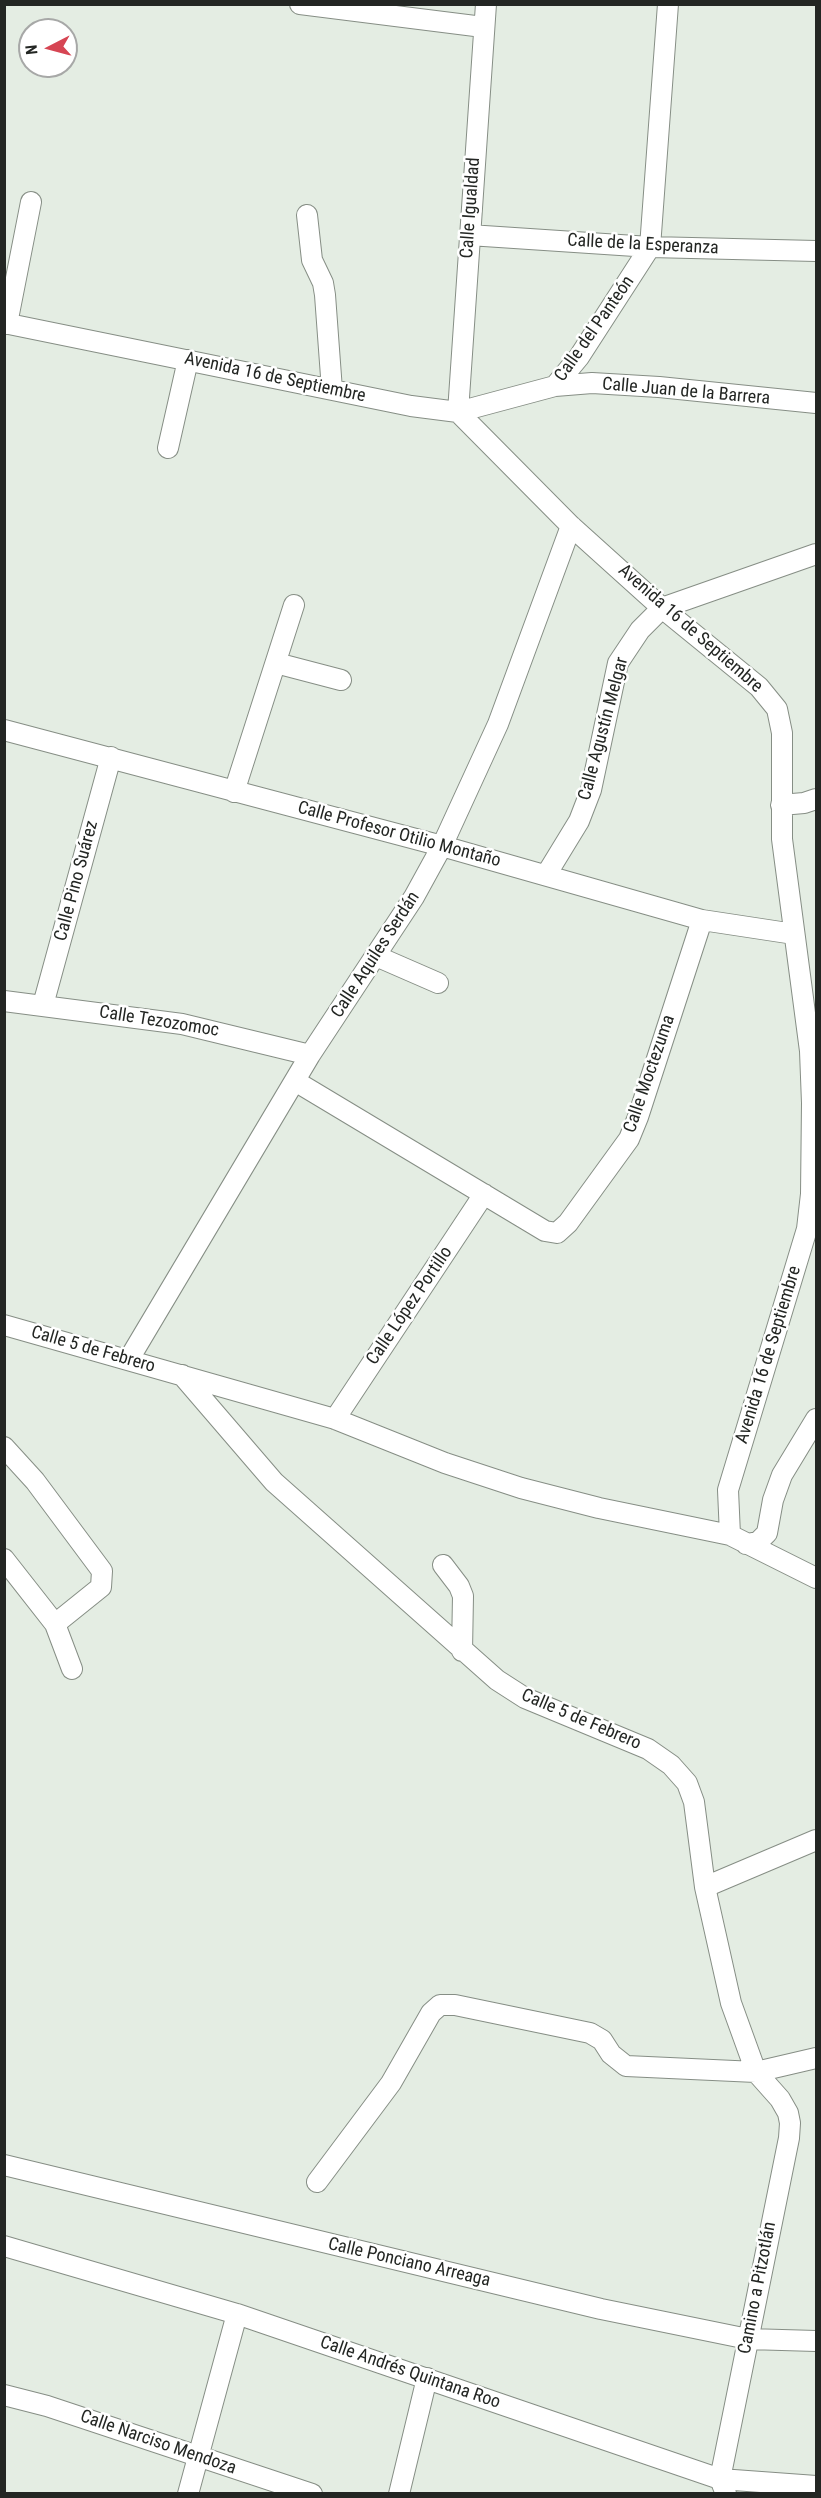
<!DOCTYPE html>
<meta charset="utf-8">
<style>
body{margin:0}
#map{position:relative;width:821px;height:2498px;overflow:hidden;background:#e4ede3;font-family:"Roboto Condensed",sans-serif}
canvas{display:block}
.frame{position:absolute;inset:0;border:6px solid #232623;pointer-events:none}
.north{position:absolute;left:18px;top:18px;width:60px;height:60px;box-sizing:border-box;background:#fff;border:2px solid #a7a8a7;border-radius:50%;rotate:264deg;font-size:16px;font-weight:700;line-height:24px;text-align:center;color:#232623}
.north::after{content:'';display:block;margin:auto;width:21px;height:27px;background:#d64553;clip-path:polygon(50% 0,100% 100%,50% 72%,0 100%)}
</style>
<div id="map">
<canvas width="821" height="2498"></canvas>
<div class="frame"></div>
<div class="north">N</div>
</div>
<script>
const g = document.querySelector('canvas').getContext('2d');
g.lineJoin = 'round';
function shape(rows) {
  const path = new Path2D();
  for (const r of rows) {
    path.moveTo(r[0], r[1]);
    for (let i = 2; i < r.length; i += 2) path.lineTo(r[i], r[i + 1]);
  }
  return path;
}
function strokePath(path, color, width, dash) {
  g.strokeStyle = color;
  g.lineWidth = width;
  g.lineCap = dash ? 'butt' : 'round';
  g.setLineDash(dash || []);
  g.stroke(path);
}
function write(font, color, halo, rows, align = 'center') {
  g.font = font + ' "Roboto Condensed",sans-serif';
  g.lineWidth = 5;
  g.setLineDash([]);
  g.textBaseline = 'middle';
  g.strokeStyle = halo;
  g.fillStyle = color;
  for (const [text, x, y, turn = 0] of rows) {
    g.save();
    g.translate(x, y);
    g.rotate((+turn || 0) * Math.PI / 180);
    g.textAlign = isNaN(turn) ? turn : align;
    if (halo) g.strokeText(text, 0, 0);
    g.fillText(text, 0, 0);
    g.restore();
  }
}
const minor = shape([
 [300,4,483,27],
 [307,215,312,260,323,283,325,295,332,390],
 [469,235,650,247,816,251],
 [4,323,411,406,458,412,571,526,662,608,759,687,777,709,782,733,782,839,810,1051,812,1103,811,1194,807,1229,728,1490,730,1535],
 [7,324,31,202],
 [555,386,579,357,650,247,668,4],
 [458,412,486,4],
 [458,412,555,386,592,383,659,387,816,403],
 [168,448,188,360],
 [276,663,341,680],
 [4,730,442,846,702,920,794,934],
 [234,792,294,605],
 [781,805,804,803,816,799],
 [546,875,579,821,591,790,618,663,640,630,662,608,816,554],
 [376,956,438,983],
 [4,1001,182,1024,310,1055],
 [43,1005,111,757],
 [295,1081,545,1231,557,1233,568,1223,629,1139,638,1117,702,920],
 [4,1325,335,1419,445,1463,521,1488,599,1508,730,1535,816,1578],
 [129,1359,310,1055,414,897,442,846,498,724,571,526],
 [182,1375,274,1482,497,1680,525,1698,648,1749,671,1765,687,1783,694,1802,705,1887,731,2003,756,2072,780,2099,788,2113,790,2123,789,2138,720,2479,726,2494],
 [335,1419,484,1194],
 [4,1447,35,1481,102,1571,101,1587,55,1624],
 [746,1544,758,1542,767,1533,773,1500,782,1475,816,1419],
 [4,1559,55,1624,72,1669],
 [443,1565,459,1586,463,1596,462,1651],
 [705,1887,816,1840],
 [4,2165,601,2309,748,2339,816,2341],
 [317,2182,391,2083,431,2013,440,2005,455,2005,590,2033,602,2040,611,2054,626,2066,756,2072,816,2058],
 [4,2246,237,2314,720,2479,816,2486],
 [4,2395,47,2406,312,2494],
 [188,2494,237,2314],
 [399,2494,427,2378]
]);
const streetNames = [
 ["Calle Igualdad",471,208,-86],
 ["Calle de la Esperanza",643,245,3],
 ["Calle del Panteón",595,329,-55],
 ["Avenida 16 de Septiembre",275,378,12],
 ["Calle Juan de la Barrera",686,392,5],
 ["Avenida 16 de Septiembre",690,629,41],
 ["Calle Agustín Melgar",604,729,-75],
 ["Calle Profesor Otilio Montaño",399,835,15],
 ["Calle Pino Suárez",77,881,-75],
 ["Calle Aquiles Serdán",376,955,-57],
 ["Calle Tezozomoc",159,1022,9],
 ["Calle Moctezuma",650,1074,-71],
 ["Calle López Portillo",410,1306,-56],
 ["Calle 5 de Febrero",93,1350,16],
 ["Avenida 16 de Septiembre",769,1355,-73],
 ["Calle 5 de Febrero",581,1720,23],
 ["Calle Ponciano Arreaga",409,2263,13],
 ["Camino a Pitzotlán",758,2288,-79],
 ["Calle Andrés Quintana Roo",410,2373,19],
 ["Calle Narciso Mendoza",158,2443,19]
];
strokePath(minor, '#868e85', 22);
strokePath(minor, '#fff', 20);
write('18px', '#232623', '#fff', streetNames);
</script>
